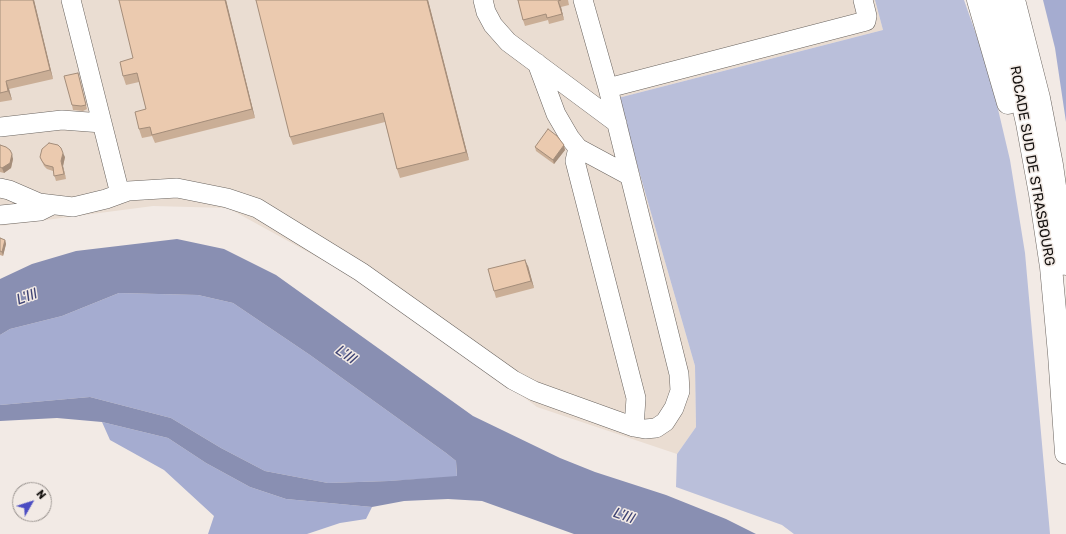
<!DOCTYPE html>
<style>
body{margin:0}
#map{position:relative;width:1066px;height:534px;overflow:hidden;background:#f2eae5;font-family:Rubik,sans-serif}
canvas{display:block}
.north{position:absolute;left:12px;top:482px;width:40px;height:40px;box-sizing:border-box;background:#f2eae5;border:1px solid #99938f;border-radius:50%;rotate:51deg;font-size:11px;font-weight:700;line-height:16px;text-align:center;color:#14110f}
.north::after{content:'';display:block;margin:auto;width:14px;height:18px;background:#4b4cc2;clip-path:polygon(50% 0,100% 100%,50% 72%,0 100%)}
</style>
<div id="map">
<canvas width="1066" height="534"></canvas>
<div class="north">N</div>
</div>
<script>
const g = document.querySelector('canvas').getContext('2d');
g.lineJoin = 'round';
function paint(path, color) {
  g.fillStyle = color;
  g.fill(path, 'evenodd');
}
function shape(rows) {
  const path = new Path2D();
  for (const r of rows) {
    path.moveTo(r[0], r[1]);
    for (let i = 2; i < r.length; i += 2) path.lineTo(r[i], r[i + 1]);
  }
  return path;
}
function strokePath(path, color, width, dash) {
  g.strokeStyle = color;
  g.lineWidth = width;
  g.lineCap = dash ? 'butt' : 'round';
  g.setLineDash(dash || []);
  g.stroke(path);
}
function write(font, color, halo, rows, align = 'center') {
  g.font = font + ' Rubik,sans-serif';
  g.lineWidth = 3;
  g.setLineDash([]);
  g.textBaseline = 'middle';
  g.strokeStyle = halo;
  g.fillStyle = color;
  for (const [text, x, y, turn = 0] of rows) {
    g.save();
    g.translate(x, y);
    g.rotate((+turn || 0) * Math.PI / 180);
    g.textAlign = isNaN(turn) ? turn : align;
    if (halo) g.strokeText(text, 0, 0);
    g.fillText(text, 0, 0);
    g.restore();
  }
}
const built = shape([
 [0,0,875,0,883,30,618,98,695,366,696,427,677,454,537,407,388,296,228,208,153,206,0,226]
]);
const green = shape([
 [875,0,964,0,989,71,1010,160,1025,253,1050,534,794,534,782,525,676,487,677,454,696,427,695,366,618,98,883,30]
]);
const forest = shape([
 [1043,0,1066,0,1066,122,1055,48],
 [119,293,198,295,233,303,310,355,446,453,456,461,457,477,389,481,328,483,265,471,221,448,171,418,90,397,0,405,0,335,10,329,62,316],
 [102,422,168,438,206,463,250,487,286,499,372,507,366,519,340,523,307,534,208,534,214,516,164,470,110,440]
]);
const water = shape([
 [177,239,224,249,276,275,473,416,560,458,595,472,666,495,726,519,756,534,574,534,482,501,448,499,404,501,372,507,286,499,250,487,206,463,168,438,102,422,57,418,0,421,0,405,90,397,171,418,221,448,265,471,328,483,389,481,457,476,456,461,446,453,310,355,233,303,198,295,119,293,62,316,10,329,0,335,0,279,32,264,76,251]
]);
const minor = shape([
 [71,0,120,194],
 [483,0,486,12,493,25,508,42,617,123],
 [537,63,556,114,570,138,578,148,630,176],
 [608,88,866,21,867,16,863,0],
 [0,127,62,120,102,123],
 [578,148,575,161,636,398,634,427],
 [0,188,9,190,39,203,73,207,106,199,128,191,177,188,227,198,257,208,361,272,513,380,534,391,634,427,645,429,656,428,665,422,674,408,680,391,679,374,608,88,583,0],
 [0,215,40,211,50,206]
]);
const highway = shape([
 [978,0,1008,103],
 [997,0,1011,53,1027,123,1040,194,1051,267,1059,354,1066,453],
 [1014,0,1039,98,1052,165,1066,264]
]);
const wall = shape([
 [0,0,34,0,53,79,9,89,12,100,0,102],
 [226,0,255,118,155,143,152,136,142,138,139,129,146,109,139,82,126,85,123,76,133,58],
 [428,0,469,160,400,178,397,169,385,122,293,145,290,137],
 [518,0,568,0,569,5,561,7,564,20,549,24,548,20,525,26,523,20],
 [78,73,87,109,83,111,73,110,72,105],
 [0,145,13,159,11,168,4,173,0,172],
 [535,147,565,150,554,164,536,151],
 [40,157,65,157,63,166,66,179,56,181,53,171,47,169,44,166],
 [0,238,5,240,6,244,3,256,0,255],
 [528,266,534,288,496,298,494,291]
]);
const shadedWall = shape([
 [33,0,34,0,53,79,50,70],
 [225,0,226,0,255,118,252,109],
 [427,0,428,0,469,160,466,152],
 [558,1,561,7,564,20,562,14],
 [6,81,9,89,12,100,8,91],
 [564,145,565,150,554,164,553,160],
 [63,153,65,157,63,166,66,179,61,161],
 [12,154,13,159,11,168,4,173,2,168],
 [5,240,6,244,3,256,2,252],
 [525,260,528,266,534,288,531,281]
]);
const building = shape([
 [0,0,33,0,50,70,6,81,8,91,0,93,0,0],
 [119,0,225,0,252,109,152,135,150,127,139,129,135,112,146,109,137,73,123,76,120,62,133,58,119,0],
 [256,0,427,0,466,152,397,169,383,113,290,137,256,0],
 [518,0,561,0,558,1,562,14,547,18,546,14,523,20,518,0],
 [78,73,86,105,81,106,72,105,64,76,78,73],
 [548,129,557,136,564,145,553,160,535,147,548,129],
 [49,143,58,145,61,148,63,153,61,161,64,174,54,176,53,167,45,165,42,161,40,157,42,149,49,143],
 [0,145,6,147,10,150,12,154,10,163,2,168,0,167,0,145],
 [0,238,5,240,2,252,0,251,0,238],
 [525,260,531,281,494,291,488,269,525,260]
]);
const streetNames = [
 ["ROCADE SUD DE STRASBOURG",1032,166,80]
];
const waterNames = [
 ["L'Ill",27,297,-20],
 ["L'Ill",346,355,35],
 ["L'Ill",624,516,20]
];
paint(built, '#eaddd2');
paint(green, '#babfda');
paint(forest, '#a5acd0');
paint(water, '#898fb2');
strokePath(minor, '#6b6560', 20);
strokePath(highway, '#6b6560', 23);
strokePath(minor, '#fff', 19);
strokePath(highway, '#fff', 22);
paint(wall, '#caae96');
paint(shadedWall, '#a48d7a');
paint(building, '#ebcaaf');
strokePath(building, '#a48d7a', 1);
write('14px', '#14110f', '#f2eae5', streetNames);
write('italic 15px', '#3f4475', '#f2eae5', waterNames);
</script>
